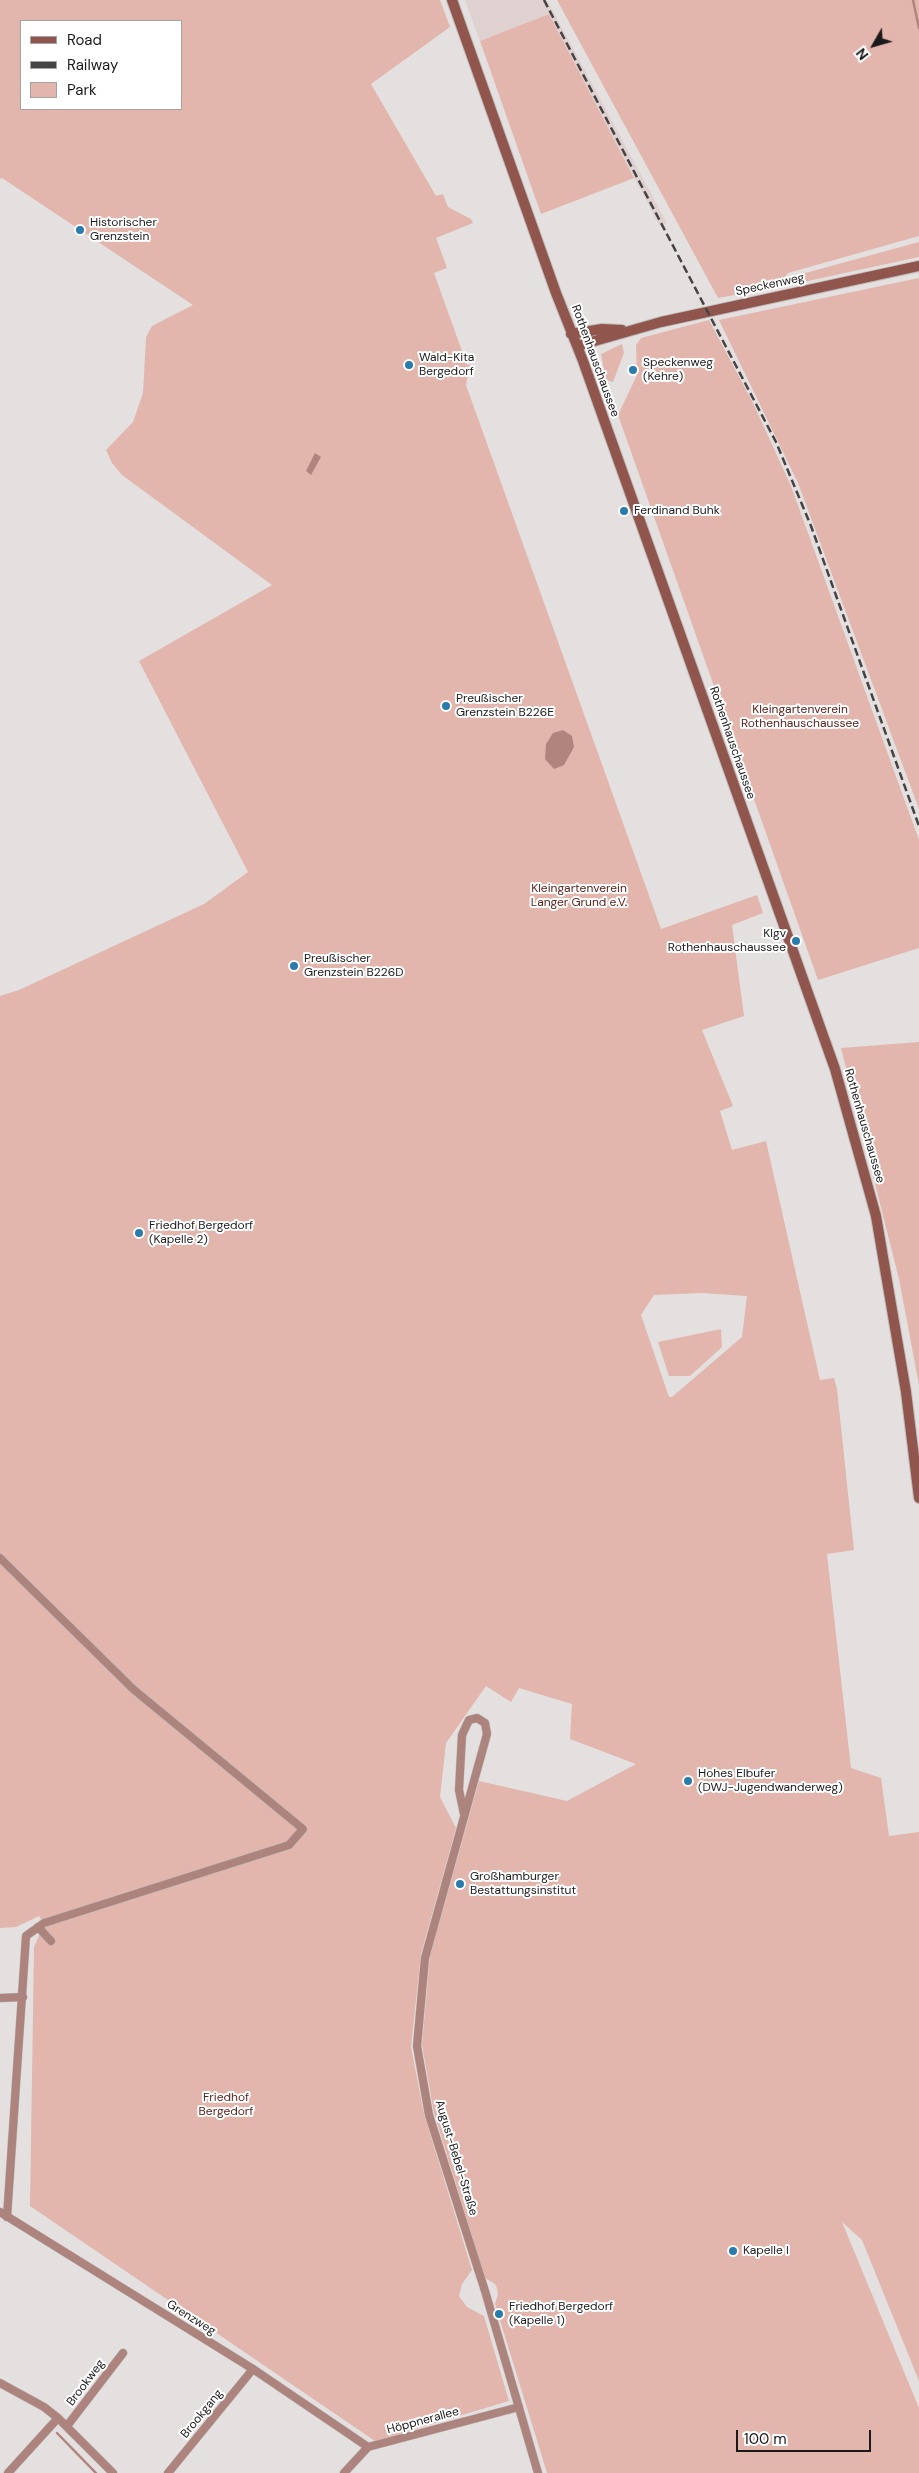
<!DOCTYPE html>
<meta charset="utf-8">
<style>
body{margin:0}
#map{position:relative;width:919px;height:2473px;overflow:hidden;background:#e4e0df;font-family:"DM Sans",sans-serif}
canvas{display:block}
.legend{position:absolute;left:20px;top:20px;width:162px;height:90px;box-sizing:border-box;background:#fff;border:1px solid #a4a3a3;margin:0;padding:6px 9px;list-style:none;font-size:15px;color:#1b1919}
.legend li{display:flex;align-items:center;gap:10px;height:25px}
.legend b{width:25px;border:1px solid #a4a3a3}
.north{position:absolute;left:849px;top:20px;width:50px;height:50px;-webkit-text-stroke:4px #fff;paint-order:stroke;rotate:232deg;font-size:14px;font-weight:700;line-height:20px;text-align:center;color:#1b1919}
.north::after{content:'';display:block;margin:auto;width:18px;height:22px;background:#1b1919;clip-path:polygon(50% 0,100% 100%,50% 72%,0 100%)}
.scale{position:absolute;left:736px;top:2430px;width:135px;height:22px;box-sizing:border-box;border:2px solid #1b1919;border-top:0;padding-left:6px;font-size:15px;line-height:18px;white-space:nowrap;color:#1b1919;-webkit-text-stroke:4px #fff;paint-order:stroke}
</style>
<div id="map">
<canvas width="919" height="2473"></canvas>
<ul class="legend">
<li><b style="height:6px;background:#90564d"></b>Road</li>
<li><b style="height:6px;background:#454343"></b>Railway</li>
<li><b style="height:14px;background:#e2b5ad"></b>Park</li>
</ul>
<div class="north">N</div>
<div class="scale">100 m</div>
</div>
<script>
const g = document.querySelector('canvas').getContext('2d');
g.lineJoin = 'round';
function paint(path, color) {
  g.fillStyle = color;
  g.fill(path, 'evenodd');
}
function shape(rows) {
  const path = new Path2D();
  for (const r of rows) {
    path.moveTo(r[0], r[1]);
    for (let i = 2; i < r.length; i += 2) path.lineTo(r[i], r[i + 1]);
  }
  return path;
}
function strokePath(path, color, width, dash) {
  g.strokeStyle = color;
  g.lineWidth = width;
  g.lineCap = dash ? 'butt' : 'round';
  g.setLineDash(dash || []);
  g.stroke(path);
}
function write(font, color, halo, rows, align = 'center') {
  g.font = font + ' "DM Sans",sans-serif';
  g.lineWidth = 4;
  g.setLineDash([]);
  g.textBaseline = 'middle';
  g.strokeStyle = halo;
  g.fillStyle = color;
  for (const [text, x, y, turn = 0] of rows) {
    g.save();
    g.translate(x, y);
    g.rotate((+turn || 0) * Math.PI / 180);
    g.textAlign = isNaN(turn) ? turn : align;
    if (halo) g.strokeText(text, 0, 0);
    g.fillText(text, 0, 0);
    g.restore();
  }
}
const built = shape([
 [465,0,547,0,667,223,659,225,549,14,480,41]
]);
const green = shape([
 [0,0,440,0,450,27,371,84,436,196,443,194,448,207,471,219,473,223,436,238,447,268,434,273,467,365,470,364,466,385,661,929,757,895,763,913,732,925,744,1016,702,1030,733,1106,720,1111,732,1150,766,1141,820,1380,834,1378,837,1389,854,1550,827,1554,851,1768,881,1778,889,1836,919,1832,919,2381,862,2240,842,2222,919,2408,919,2473,547,2473,495,2304,498,2294,497,2288,495,2284,485,2278,434,2113,422,2045,430,1956,479,1781,567,1801,636,1764,570,1739,572,1704,519,1688,511,1702,486,1686,446,1743,440,1797,456,1828,421,1954,411,2047,424,2114,472,2270,462,2284,459,2296,467,2307,484,2316,509,2401,375,2441,30,2206,34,1947,41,1931,46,1927,39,1916,16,1927,0,1928,0,996,19,990,204,904,248,872,139,661,272,585,122,475,112,463,106,450,133,422,143,393,146,337,152,326,193,305,2,178,0,179],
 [21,21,181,21,181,109,21,109],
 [702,1293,747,1296,742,1337,672,1397,669,1397,641,1315,654,1295],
 [557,0,919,0,919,236,788,273,777,287,718,298],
 [549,14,634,178,541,214,480,41],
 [919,242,919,257,789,285,798,275],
 [919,278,919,809,798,483,719,320],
 [709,320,753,403,791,486,919,840,919,948,818,980,618,415,637,375,636,345,641,338],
 [622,344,624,353,613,382,606,380,601,354],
 [919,1042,919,1385,899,1279,841,1048],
 [721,1329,722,1347,690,1376,669,1376,658,1342]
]);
const water = shape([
 [315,453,321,457,311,475,306,471],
 [563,730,572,736,574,747,564,765,554,769,545,759,546,744,553,733]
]);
const stream = shape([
 [913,0,919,28],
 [57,2433,96,2473]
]);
const street = shape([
 [0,1558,133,1689,303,1829,289,1845,44,1923,26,1936,7,2217],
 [464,1814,459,1790,462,1735,469,1720,477,1718,485,1723,487,1734,425,1958,417,2046,429,2115,485,2291,538,2473],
 [38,1927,51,1941],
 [0,1998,23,1997],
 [0,2212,253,2369,368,2447],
 [0,2383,44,2407,58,2418,113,2473],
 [67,2426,123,2353],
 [8,2473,58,2418],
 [168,2473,253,2369],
 [344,2473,368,2447,519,2407]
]);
const secondary = shape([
 [452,0,556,293,583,361,835,1069,876,1216,906,1392,919,1498],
 [571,334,602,329,622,330],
 [577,346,661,322,919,266]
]);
const rail = shape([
 [544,0,776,442,811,526,919,826]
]);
const markers = [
 [80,230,5,"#297bac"],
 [409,365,5,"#297bac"],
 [633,370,5,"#297bac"],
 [624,511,5,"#297bac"],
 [446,706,5,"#297bac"],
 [796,941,5,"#297bac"],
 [294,966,5,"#297bac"],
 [139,1233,5,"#297bac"],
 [688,1781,5,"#297bac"],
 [460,1884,5,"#297bac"],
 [733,2251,5,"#297bac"],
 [499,2314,5,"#297bac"]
];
const poiNames = [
 ["Historischer",90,223],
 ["Grenzstein",90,237],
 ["Wald-Kita",419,358],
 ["Bergedorf",419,372],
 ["Speckenweg",643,363],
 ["(Kehre)",643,377],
 ["Ferdinand Buhk",634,511],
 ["Preußischer",456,699],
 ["Grenzstein B226E",456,713],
 ["Klgv",786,934,"right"],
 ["Rothenhauschaussee",786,948,"right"],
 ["Preußischer",304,959],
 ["Grenzstein B226D",304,973],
 ["Friedhof Bergedorf",149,1226],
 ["(Kapelle 2)",149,1240],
 ["Hohes Elbufer",698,1774],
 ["(DWJ-Jugendwanderweg)",698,1788],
 ["Großhamburger",470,1877],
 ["Bestattungsinstitut",470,1891],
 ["Kapelle I",743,2251],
 ["Friedhof Bergedorf",509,2307],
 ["(Kapelle 1)",509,2321]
];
const streetNames = [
 ["Speckenweg",770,285,-12],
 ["Rothenhauschaussee",595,361,70],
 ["Rothenhauschaussee",732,743,71],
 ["Rothenhauschaussee",864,1126,74],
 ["August-Bebel-Straße",456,2158,73],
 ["Grenzweg",191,2318,32],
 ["Brookweg",86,2383,-53],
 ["Brookgang",202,2414,-51],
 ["Höppnerallee",423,2421,-15]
];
const parkNames = [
 ["Kleingartenverein",800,710],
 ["Rothenhauschaussee",800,724],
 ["Kleingartenverein",579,889],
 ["Langer Grund e.V.",579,903],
 ["Friedhof",226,2098],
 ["Bergedorf",226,2112]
];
paint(built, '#ded1cf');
paint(green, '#e2b5ad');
paint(water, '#b1857d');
strokePath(stream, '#b1857d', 2.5);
strokePath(street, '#c0bcbb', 9);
strokePath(secondary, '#c0bcbb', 12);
strokePath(street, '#ad847d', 8);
strokePath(secondary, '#90564d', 10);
strokePath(rail, '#454343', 2.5, [8, 4]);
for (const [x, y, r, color] of markers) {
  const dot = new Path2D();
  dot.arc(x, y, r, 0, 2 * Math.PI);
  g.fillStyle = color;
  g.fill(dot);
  strokePath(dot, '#fff', 2);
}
write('12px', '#1b1919', '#fff', poiNames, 'left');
write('12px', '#1b1919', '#fff', streetNames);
write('12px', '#5b221a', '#fff', parkNames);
</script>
